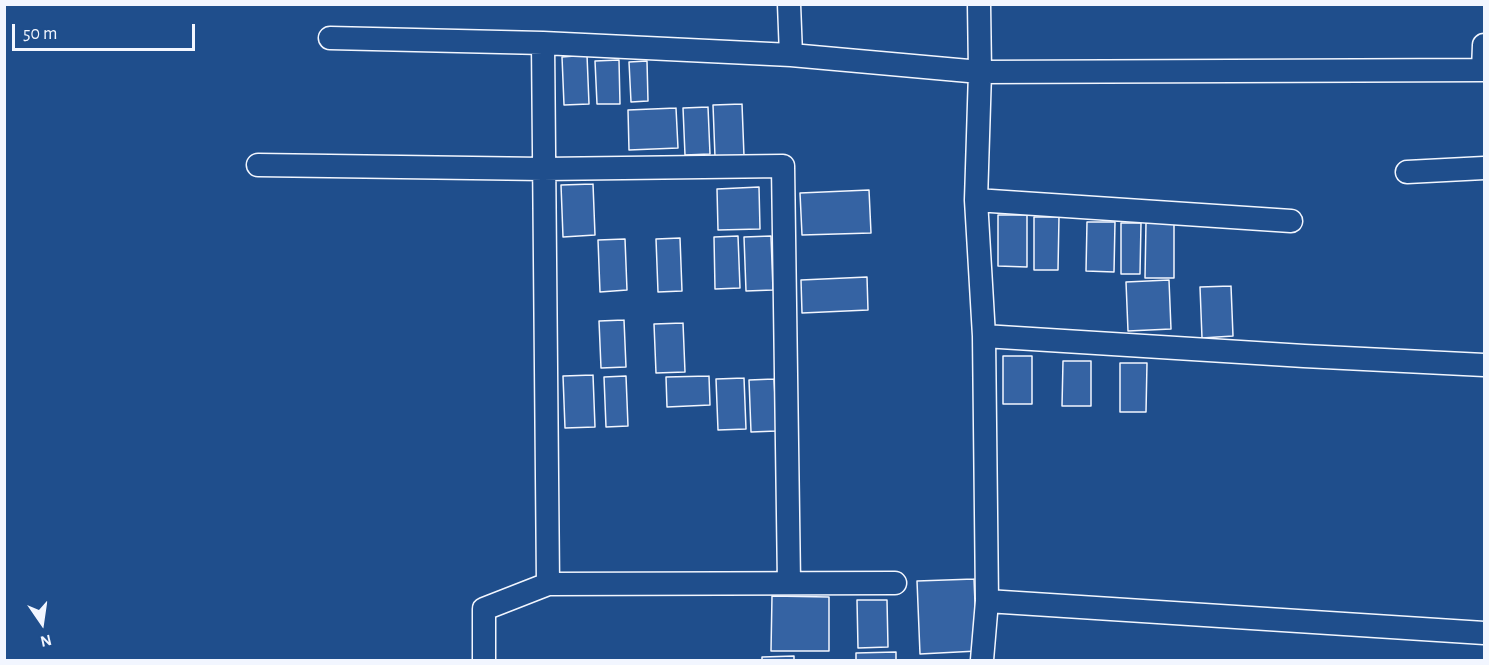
<!DOCTYPE html>
<style>
body{margin:0}
#map{position:relative;width:1489px;height:665px;overflow:hidden;background:#1f4e8c;font-family:"Alegreya Sans",sans-serif}
canvas{display:block}
.frame{position:absolute;inset:0;border:6px solid #f2f6ff;pointer-events:none}
.north{position:absolute;left:12px;top:593px;width:60px;height:60px;-webkit-text-stroke:4px #1f4e8c;paint-order:stroke;rotate:167deg;font-size:16px;font-weight:700;line-height:24px;text-align:center;color:#f2f6ff}
.north::after{content:'';display:block;margin:auto;width:21px;height:27px;background:#f2f6ff;clip-path:polygon(50% 0,100% 100%,50% 72%,0 100%)}
.scale{position:absolute;left:12px;top:24px;width:183px;height:27px;box-sizing:border-box;border:3px solid #f2f6ff;border-top:0;padding-left:8px;font-size:18px;line-height:21px;white-space:nowrap;color:#f2f6ff;-webkit-text-stroke:4px #1f4e8c;paint-order:stroke}
</style>
<div id="map">
<canvas width="1489" height="665"></canvas>
<div class="frame"></div>
<div class="north">N</div>
<div class="scale">50 m</div>
</div>
<script>
const g = document.querySelector('canvas').getContext('2d');
g.lineJoin = 'round';
function paint(path, color) {
  g.fillStyle = color;
  g.fill(path, 'evenodd');
}
function shape(rows) {
  const path = new Path2D();
  for (const r of rows) {
    path.moveTo(r[0], r[1]);
    for (let i = 2; i < r.length; i += 2) path.lineTo(r[i], r[i + 1]);
  }
  return path;
}
function strokePath(path, color, width, dash) {
  g.strokeStyle = color;
  g.lineWidth = width;
  g.lineCap = dash ? 'butt' : 'round';
  g.setLineDash(dash || []);
  g.stroke(path);
}
const building = shape([
 [587,55,589,104,564,105,562,57,587,55],
 [619,60,620,104,597,104,595,61,619,60],
 [647,61,648,101,631,102,629,62,647,61],
 [742,104,744,156,715,157,713,105,742,104],
 [708,107,710,154,685,155,683,108,708,107],
 [676,108,678,148,629,150,628,110,676,108],
 [593,184,595,235,563,237,561,185,593,184],
 [759,187,760,229,718,230,717,189,759,187],
 [869,190,871,233,802,235,800,193,869,190],
 [998,215,1027,215,1027,267,998,266,998,215],
 [1034,217,1059,217,1058,270,1034,270,1034,217],
 [1087,222,1115,222,1114,272,1086,271,1087,222],
 [1121,223,1141,223,1140,274,1121,274,1121,223],
 [1146,223,1174,223,1174,278,1145,278,1146,223],
 [738,236,740,288,715,289,714,237,738,236],
 [771,236,773,290,746,291,744,237,771,236],
 [680,238,682,291,658,292,656,239,680,238],
 [625,239,627,290,600,292,598,240,625,239],
 [867,277,868,310,802,313,801,280,867,277],
 [1169,280,1171,329,1128,331,1126,282,1169,280],
 [1231,286,1233,336,1202,338,1200,287,1231,286],
 [624,320,626,367,601,368,599,321,624,320],
 [683,323,685,372,656,373,654,324,683,323],
 [1003,356,1032,356,1032,404,1003,404,1003,356],
 [1063,361,1091,361,1091,406,1062,406,1063,361],
 [1120,363,1147,363,1146,412,1120,412,1120,363],
 [593,375,595,427,565,428,563,376,593,375],
 [626,376,628,426,606,427,604,377,626,376],
 [709,376,710,405,667,407,666,377,709,376],
 [744,378,746,429,718,430,716,379,744,378],
 [774,379,777,431,751,432,749,380,774,379],
 [974,579,977,651,920,654,917,581,974,579],
 [772,596,829,597,829,651,771,651,772,596],
 [857,600,887,600,888,647,858,648,857,600],
 [896,652,896,660,856,660,856,653,896,652],
 [794,656,794,660,762,660,762,657,794,656]
]);
const street = shape([
 [789,4,791,55],
 [979,4,980,72,976,200,984,336,987,601,982,660],
 [330,38,543,43,791,55,980,72,1483,70,1484,45],
 [543,43,548,584,895,583],
 [258,165,543,169,783,166,789,583],
 [1407,172,1484,168],
 [976,200,1291,221],
 [984,336,1304,356,1484,365],
 [987,601,1484,633],
 [484,660,484,609,548,584]
]);
paint(building, '#3563a3');
strokePath(building, '#f2f6ff', 1.5);
strokePath(street, '#f2f6ff', 25);
strokePath(street, '#1f4e8c', 22);
</script>
